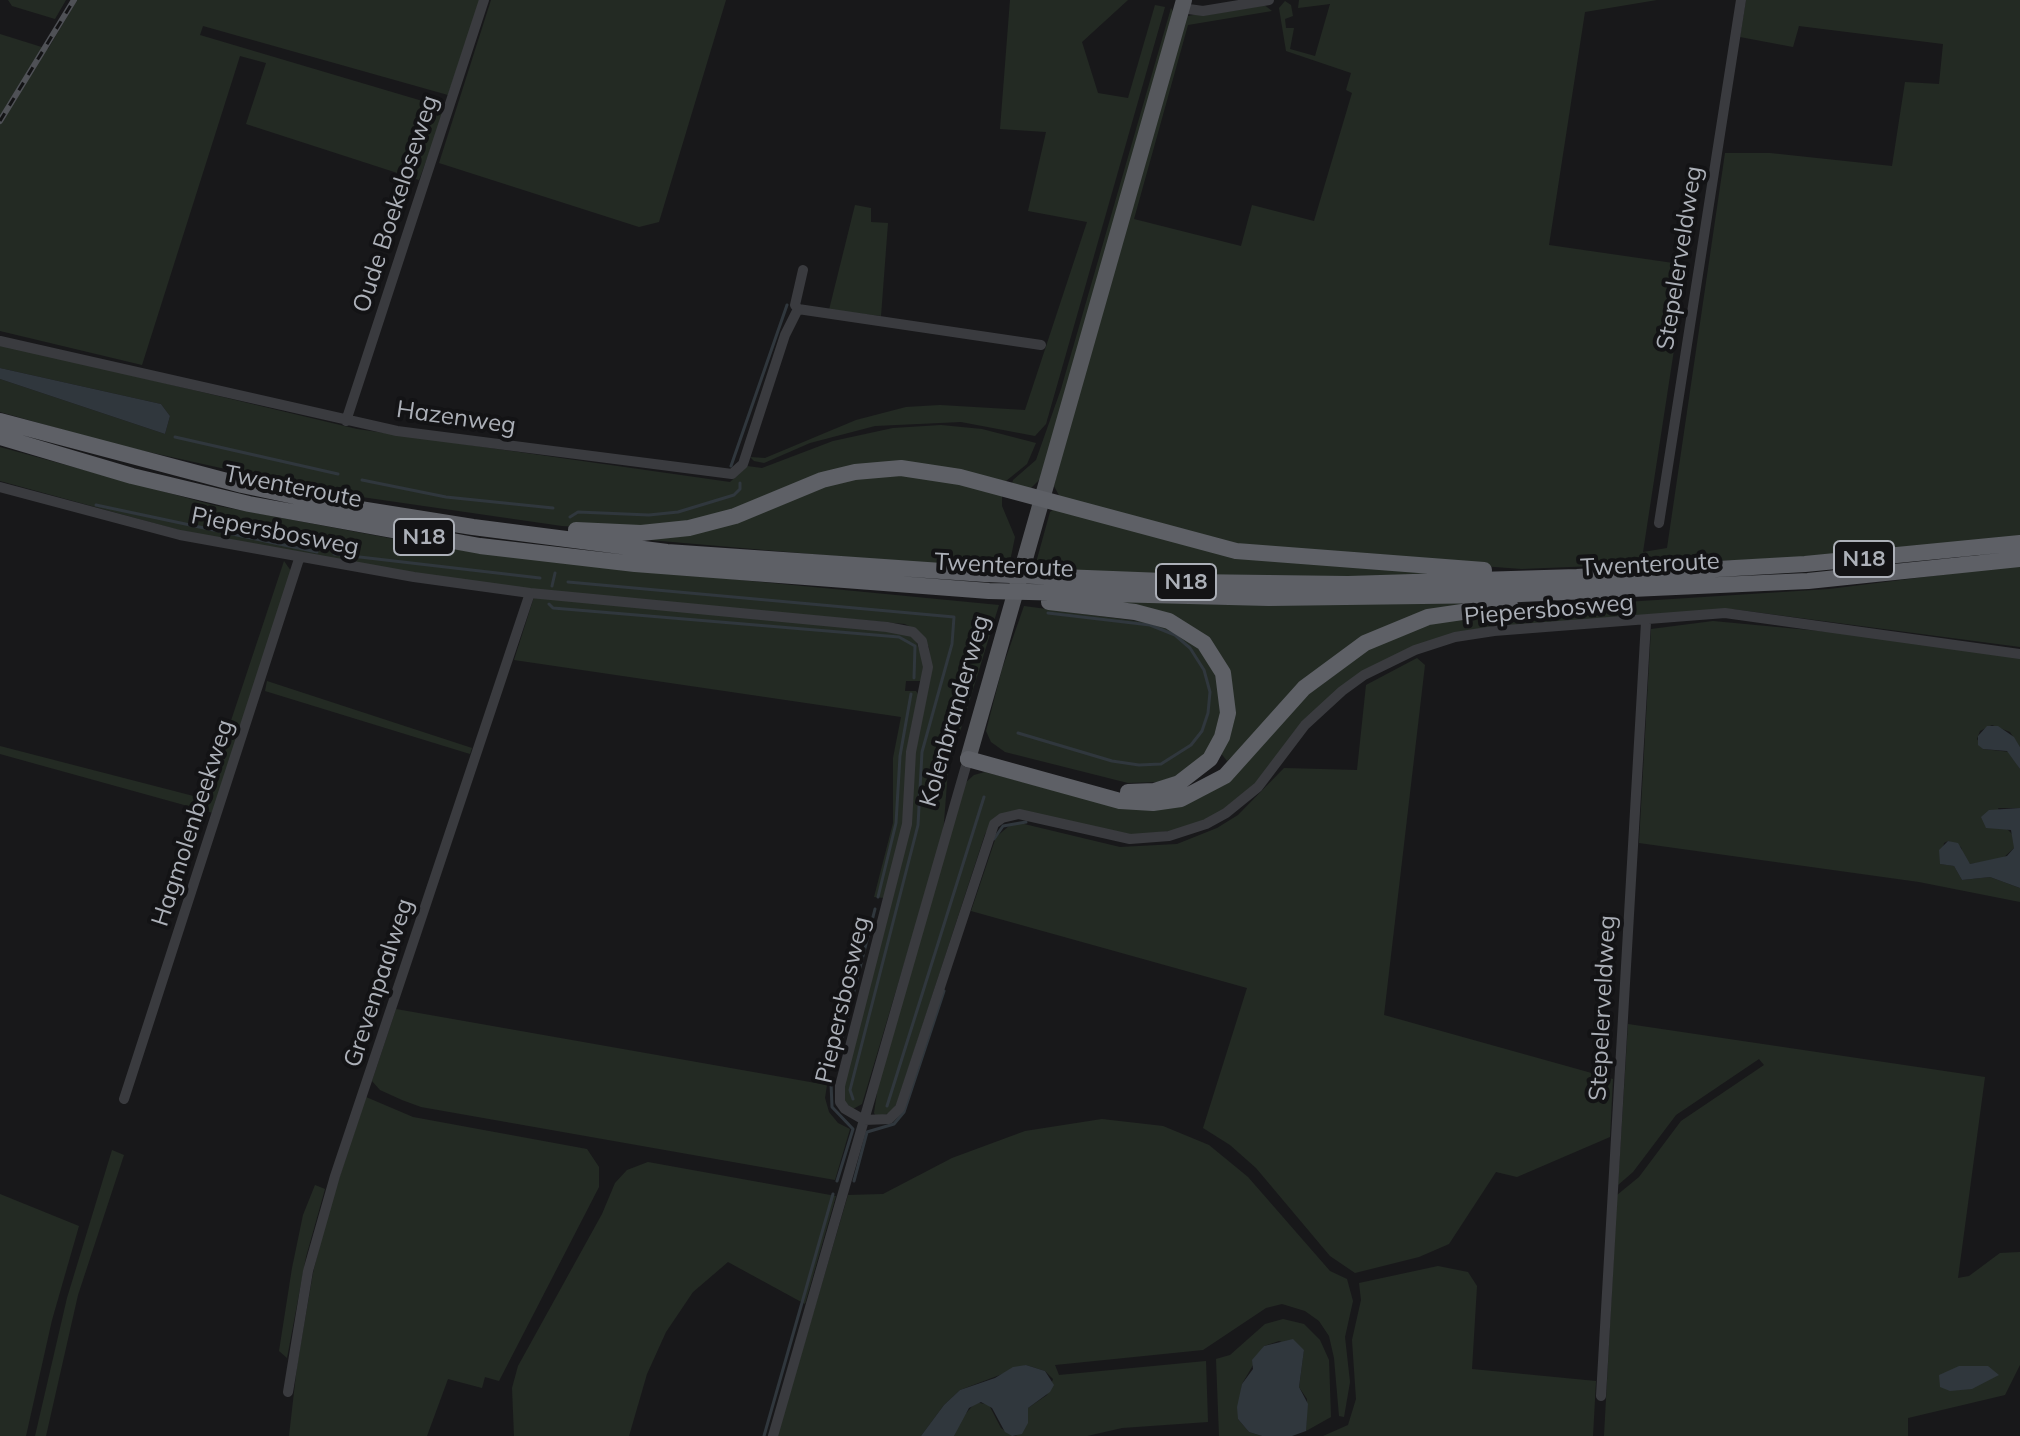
<!DOCTYPE html>
<style>
body{margin:0}
canvas{display:block;background:#18181a}
</style>
<canvas width="2020" height="1436"></canvas>
<script>
const g = document.querySelector('canvas').getContext('2d');
g.lineJoin = 'round';
function paint(path, color) {
  g.fillStyle = color;
  g.fill(path, 'evenodd');
}
function shape(rows) {
  const path = new Path2D();
  for (const r of rows) {
    path.moveTo(r[0], r[1]);
    for (let i = 2; i < r.length; i += 2) path.lineTo(r[i], r[i + 1]);
  }
  return path;
}
function strokePath(path, color, width, dash) {
  g.strokeStyle = color;
  g.lineWidth = width;
  g.lineCap = dash ? 'butt' : 'round';
  g.setLineDash(dash || []);
  g.stroke(path);
}
function write(font, color, halo, rows, align = 'center') {
  g.font = font + ' Mulish,sans-serif';
  g.lineWidth = 8;
  g.setLineDash([]);
  g.textBaseline = 'middle';
  g.strokeStyle = halo;
  g.fillStyle = color;
  for (const [text, x, y, turn = 0] of rows) {
    g.save();
    g.translate(x, y);
    g.rotate((+turn || 0) * Math.PI / 180);
    g.textAlign = isNaN(turn) ? turn : align;
    if (halo) g.strokeText(text, 0, 0);
    g.fillText(text, 0, 0);
    g.restore();
  }
}
const green = shape([
 [8,0,66,0,55,19,12,6],
 [77,0,480,0,448,95,203,26,200,35,446,108,419,180,246,124,266,63,240,56,142,365,0,331,0,34,48,49],
 [491,0,726,0,659,222,639,227,439,163],
 [1010,0,1128,0,1082,42,1098,93,1128,98,1155,5,1165,7,1046,424,1035,436,961,422,875,426,810,443,764,463,754,461,750,457,765,458,856,420,906,407,940,405,1025,410,1087,222,1028,211,1046,132,1000,129],
 [1299,0,1657,0,1585,12,1549,245,1687,265,1643,552,1667,548,1725,153,1770,153,1892,166,1905,82,1939,84,1943,44,1799,26,1793,47,1740,37,1746,0,2020,0,2020,539,1861,555,1522,569,1236,548,1063,503,1054,486,1068,430,1187,16,1263,4,1272,11,1188,25,1134,219,1241,246,1252,205,1314,221,1352,93,1346,90,1351,73,1286,51,1279,8,1285,1,1291,5,1293,16,1285,19,1286,28,1294,28,1290,49,1315,56,1330,4,1298,8],
 [1171,8,1174,13,1040,479,1031,488,1011,488,1013,480,1036,460,1061,389],
 [855,205,871,208,871,222,888,223,881,316,829,310],
 [0,344,357,429,730,482,747,466,762,468,833,441,893,428,941,425,982,429,1036,443,1027,464,1006,481,890,466,710,520,614,529,562,526,334,493,117,445,0,412,0,379,165,434,170,416,161,404,0,368],
 [0,447,213,505,410,542,627,569,999,605,948,771,943,834,862,1104,853,1109,843,1101,842,1093,890,899,914,754,931,675,929,647,916,630,905,624,530,590,319,559,179,530,0,481],
 [892,472,1002,492,1002,506,1015,537,1008,571,568,533,664,535,801,491],
 [1054,509,1173,541,1461,576,1266,578,1034,570,1050,512],
 [284,561,291,571,213,813,0,754,0,746,205,799],
 [2020,565,2020,647,1732,609,1454,634,1348,682,1258,784,1220,814,1177,830,1134,835,1025,812,992,823,985,834,897,1103,891,1113,876,1116,874,1113,878,1086,965,783,974,775,985,772,1086,799,1208,792,1301,700,1383,639,1469,612,1829,589],
 [534,597,890,629,914,636,924,662,921,681,906,681,905,691,916,691,919,696,905,816,884,898,874,897,893,823,893,758,901,717,514,660],
 [1119,601,1234,605,1461,603,1461,606,1367,638,1227,761,1220,752,1229,726,1206,638,1119,605],
 [1024,606,1152,623,1184,635,1205,655,1218,679,1221,721,1213,742,1200,762,1181,774,1159,782,1128,783,1005,752,991,742,986,731,1002,669],
 [1713,621,1841,633,2020,658,2020,747,2010,732,1992,725,1980,731,1977,739,1983,749,2010,752,2020,769,2020,808,1998,808,2006,828,2014,836,2014,848,2002,859,1970,864,1964,858,1961,847,1948,841,1944,843,1940,864,1954,866,1962,880,1990,877,2020,888,2020,902,1919,882,1639,843,1651,629],
 [1417,658,1425,665,1384,1015,1613,1079,1610,1137,1517,1177,1496,1172,1449,1244,1419,1257,1355,1273,1330,1256,1256,1168,1230,1145,1203,1128,1247,988,971,911,996,837,1009,826,1020,823,1120,847,1177,844,1217,828,1238,815,1284,768,1357,770,1366,685],
 [267,681,472,748,470,754,265,691],
 [396,1009,827,1085,825,1098,829,1112,838,1123,850,1129,835,1180,421,1107,402,1100,380,1090,372,1081],
 [1628,1024,1985,1077,1958,1278,1969,1276,2000,1253,2020,1252,2020,1365,2005,1395,1908,1418,1908,1436,1604,1436,1617,1195,1639,1177,1681,1121,1764,1065,1759,1059,1676,1115,1633,1172,1618,1185],
 [366,1097,413,1117,587,1149,599,1167,599,1187,499,1381,485,1377,482,1388,448,1379,427,1436,289,1436,297,1366,313,1273,327,1215],
 [1102,1119,1163,1126,1209,1145,1248,1177,1330,1271,1347,1279,1353,1301,1345,1337,1350,1382,1344,1417,1339,1416,1334,1358,1329,1336,1319,1321,1305,1311,1282,1304,1266,1308,1203,1350,1055,1365,1059,1375,1206,1361,1208,1422,1122,1428,1087,1436,1016,1436,1028,1420,1028,1408,1047,1395,1053,1379,1045,1371,1026,1365,960,1390,944,1405,921,1436,777,1436,848,1195,883,1194,952,1158,1025,1131],
 [112,1150,124,1155,78,1295,46,1436,35,1436,67,1298],
 [648,1162,836,1196,805,1304,728,1262,693,1292,666,1332,647,1374,629,1436,514,1436,512,1388,518,1366,602,1214,615,1183,627,1170],
 [315,1185,325,1189,306,1257,287,1358,279,1351,292,1268,303,1215],
 [0,1194,79,1226,52,1320,26,1436,0,1436],
 [1438,1266,1468,1272,1477,1286,1472,1369,1596,1381,1593,1436,1323,1436,1348,1425,1356,1399,1352,1340,1361,1300,1359,1283],
 [1283,1319,1304,1324,1320,1340,1329,1360,1331,1417,1306,1431,1307,1399,1299,1387,1304,1350,1279,1341,1264,1346,1242,1384,1238,1419,1249,1432,1262,1436,1219,1436,1216,1359,1230,1355,1265,1324],
 [976,1402,989,1405,1001,1428,1012,1436,954,1436,960,1420]
]);
const water = shape([
 [0,368,161,404,170,416,165,434,0,379],
 [1987,726,1998,726,2014,737,2020,747,2020,769,2007,751,1983,749,1978,745,1978,736],
 [2020,808,2020,888,1990,877,1962,880,1954,866,1940,864,1939,850,1948,841,1958,843,1970,864,2007,856,2014,848,2011,830,1986,828,1981,817,1989,810],
 [1293,1339,1304,1350,1299,1387,1308,1404,1306,1431,1292,1436,1262,1436,1249,1432,1238,1419,1237,1407,1242,1384,1253,1369,1252,1360,1264,1346],
 [1026,1365,1045,1371,1054,1385,1050,1392,1028,1408,1028,1423,1022,1434,1012,1436,1005,1432,992,1408,981,1402,969,1408,954,1436,921,1436,944,1405,960,1390,995,1378,1013,1367],
 [1959,1366,1988,1366,1999,1375,1972,1389,1950,1391,1940,1387,1939,1375]
]);
const stream = shape([
 [175,437,338,474],
 [731,466,787,305],
 [362,480,446,497,553,508],
 [96,505,317,552],
 [570,517,578,512,649,515,678,512,734,495,740,489,740,483],
 [334,554,540,578],
 [568,582,954,617,952,644,922,752,918,825,850,1090,853,1099],
 [552,586,555,573],
 [549,604,553,608,899,637,915,646,914,678],
 [1018,733,1112,761,1139,765,1161,764,1191,745,1202,731,1208,713,1210,692,1204,670,1190,648,1175,635,1150,625,1048,613],
 [994,839,1003,826,1026,822],
 [878,897,896,823,900,756,911,694],
 [834,1069,875,909],
 [831,1083,832,1107,853,1129,837,1181],
 [887,1106,984,797],
 [854,1181,867,1132,894,1124,904,1112,944,991],
 [764,1436,833,1194]
]);
const minor = shape([
 [1181,8,1203,11,1269,0],
 [803,270,795,305,798,309,1041,345],
 [0,341,397,431,732,474,743,464,785,335,798,309],
 [346,421,484,0],
 [0,487,180,535,414,577,530,593,887,627,913,632,922,641,928,667,911,752,907,824,840,1086,840,1102,845,1109,864,1120,889,1119,900,1108,994,824,1002,818,1019,814,1130,839,1169,836,1206,824,1226,813,1258,787,1305,725,1342,691,1364,675,1415,650,1455,637,1494,631,1725,613,2020,654],
 [1659,523,1741,0],
 [124,1099,299,559],
 [288,1392,308,1271,335,1176,530,593],
 [1601,1396,1646,622],
 [773,1436,968,759]
]);
const primary = shape([
 [968,759,1184,0]
]);
const trunk = shape([
 [0,421,242,485,341,506,473,527,667,552,985,574,1189,582,1348,584,1577,577,1805,564,2020,543],
 [0,437,132,476,249,504,480,546,635,564,989,591,1269,598,1499,595,1808,581,2020,559],
 [576,530,641,533,689,528,735,516,822,480,855,472,901,468,960,477,1236,551,1484,570],
 [1049,602,1135,612,1169,621,1204,643,1223,673,1228,713,1222,737,1210,759,1179,783,1154,791,1128,792],
 [968,759,1120,801,1153,803,1181,799,1225,776,1304,688,1365,643,1428,617,1510,605]
]);
const rail = shape([
 [0,121,74,0]
]);
const shields = [
 [424,537,60],
 [1864,559,60],
 [1186,582,60]
];
const shieldNames = [
 ["N18",424,537],
 ["N18",1864,559],
 ["N18",1186,582]
];
const streetNames = [
 ["Oude Boekeloseweg",396,204,-72],
 ["Stepelerveldweg",1680,258,-81],
 ["Hazenweg",456,418,8],
 ["Twenteroute",293,487,11],
 ["Piepersbosweg",275,532,11],
 ["Twenteroute",1650,565,-3],
 ["Twenteroute",1004,566,3],
 ["Piepersbosweg",1549,610,-5],
 ["Kolenbranderweg",955,711,-74],
 ["Hagmolenbeekweg",193,823,-72],
 ["Grevenpaalweg",379,983,-72],
 ["Piepersbosweg",843,1000,-77],
 ["Stepelerveldweg",1603,1008,-87]
];
paint(green, '#232a23');
paint(water, '#30373d');
strokePath(stream, '#30373d', 3);
strokePath(minor, '#3a3b3f', 10);
strokePath(primary, '#56585d', 16);
strokePath(trunk, '#5e6066', 16);
strokePath(rail, '#4f5156', 6);
strokePath(rail, '#131315', 3, [9]);
for (const [x, y, w] of shields) {
  const box = new Path2D();
  box.roundRect(x - w / 2, y - 18, w, 36, 6);
  g.fillStyle = '#131315';
  g.fill(box);
  strokePath(box, '#acb0b8', 2);
}
write('bold 22px', '#acb0b8', null, shieldNames);
write('24px', '#acb0b8', '#131315', streetNames);
</script>
